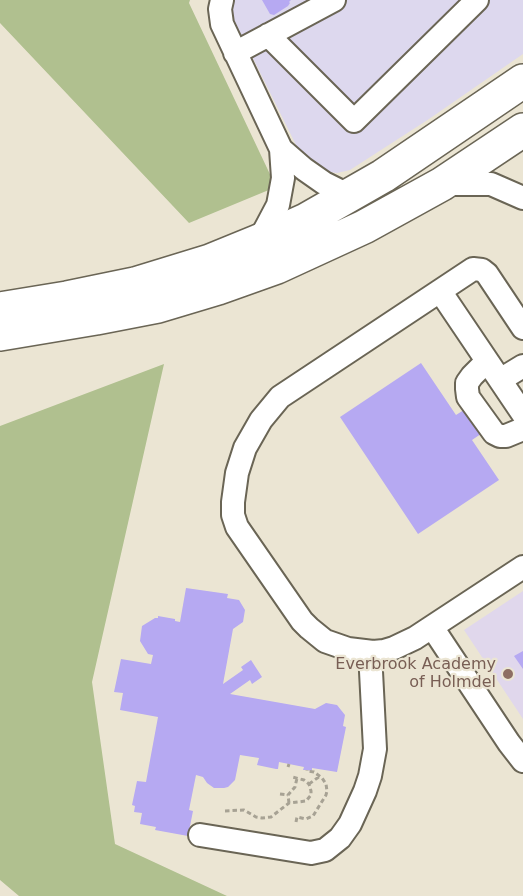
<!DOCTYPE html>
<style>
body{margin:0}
canvas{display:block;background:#ebe5d3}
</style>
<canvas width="523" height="896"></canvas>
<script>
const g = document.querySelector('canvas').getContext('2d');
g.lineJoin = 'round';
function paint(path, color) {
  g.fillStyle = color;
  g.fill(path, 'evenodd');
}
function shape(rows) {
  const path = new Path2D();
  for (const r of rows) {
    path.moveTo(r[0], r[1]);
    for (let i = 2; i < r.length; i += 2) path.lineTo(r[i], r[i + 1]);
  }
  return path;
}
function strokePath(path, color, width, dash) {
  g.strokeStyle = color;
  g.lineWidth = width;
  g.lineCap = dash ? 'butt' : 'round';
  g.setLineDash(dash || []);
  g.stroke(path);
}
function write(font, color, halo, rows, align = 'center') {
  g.font = font + ' "DejaVu Sans",sans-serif';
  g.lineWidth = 4.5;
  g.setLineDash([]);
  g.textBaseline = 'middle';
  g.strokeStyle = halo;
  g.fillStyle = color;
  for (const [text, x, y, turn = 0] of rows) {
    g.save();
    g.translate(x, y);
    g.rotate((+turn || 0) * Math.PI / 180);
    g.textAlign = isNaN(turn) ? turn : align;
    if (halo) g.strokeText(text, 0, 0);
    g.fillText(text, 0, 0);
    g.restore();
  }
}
const commercial = shape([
 [233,0,523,0,523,54,429,119,350,170,337,173,323,171,304,158,297,147,229,10]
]);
const education = shape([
 [523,591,523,719,464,630]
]);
const green = shape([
 [0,0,190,0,189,3,276,187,189,223,0,23],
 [164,364,92,682,115,844,227,896,19,896,0,880,0,426]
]);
const building = shape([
 [262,0,291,0,289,2,290,3,288,6,274,15,270,14],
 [421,363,456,415,481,399,497,423,472,440,499,480,418,534,340,417],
 [186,588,228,594,227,598,239,600,245,610,243,622,233,629,223,684,243,670,241,667,251,660,262,677,252,684,250,680,230,694,315,709,326,703,337,705,345,715,343,726,346,727,337,772,312,768,312,771,307,770,303,770,304,767,279,762,278,769,276,769,257,765,259,758,240,755,235,780,228,787,224,788,214,788,207,783,203,777,196,775,189,810,193,811,188,836,155,830,156,827,140,824,142,813,134,812,135,806,132,805,137,781,146,782,158,717,120,710,123,693,114,692,121,659,151,664,153,655,148,654,140,641,142,626,155,618,158,618,158,616,175,619,175,621,180,622],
 [523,651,523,669,514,656]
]);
const path = shape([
 [288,767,289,764],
 [309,784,320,776],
 [280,794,288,795],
 [289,803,288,795,295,787,297,778],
 [225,811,244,810,256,817,262,818,271,817,289,803,306,801,311,795,311,791,309,784,304,780,292,777],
 [296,822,297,817,306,819,313,816,326,795,327,791,326,784,322,778,314,772,307,771,307,770]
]);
const minor = shape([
 [222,0,220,9,222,24,281,149,283,178,278,205,259,241],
 [268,35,354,121,477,0],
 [235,53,334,0],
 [281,149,304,169,324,183,350,196],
 [442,184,491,184,523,198],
 [440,291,523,414],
 [523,328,487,274,482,270,473,269,280,397,261,420,245,448,237,473,233,502,233,515,237,527,302,621,309,628,325,641,348,649,373,652,384,651,394,648,415,638,523,567],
 [487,361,472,376,467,383,467,389,468,397,494,433,500,436,506,436,523,429],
 [500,380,523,366],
 [432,627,509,743,523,761],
 [200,835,311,853,325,850,340,838,350,824,365,791,370,776,375,749,370,652]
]);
const highway = shape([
 [0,309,67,298,135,284,210,261,259,241,306,220,383,176,523,81],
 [0,334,96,318,158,306,218,288,277,267,364,227,442,184,523,130]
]);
const markers = [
 [508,674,6,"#8d6e63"]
];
const educationNames = [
 ["Everbrook Academy",496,665],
 ["of Holmdel",496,683]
];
paint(commercial, '#ddd8ee');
paint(education, '#e0d7ec');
paint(green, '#b0c08f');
paint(building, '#b6a9f2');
strokePath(minor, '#6a6555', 26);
strokePath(highway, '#6a6555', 36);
strokePath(path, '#a7a294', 3, [4.5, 3]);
strokePath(minor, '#fff', 22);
strokePath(highway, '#fff', 33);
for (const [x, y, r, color] of markers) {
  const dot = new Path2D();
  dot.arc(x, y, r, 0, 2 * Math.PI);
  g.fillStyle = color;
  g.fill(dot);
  strokePath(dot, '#ebe5d3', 2);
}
write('16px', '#785e54', '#ebe5d3', educationNames, 'right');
</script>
